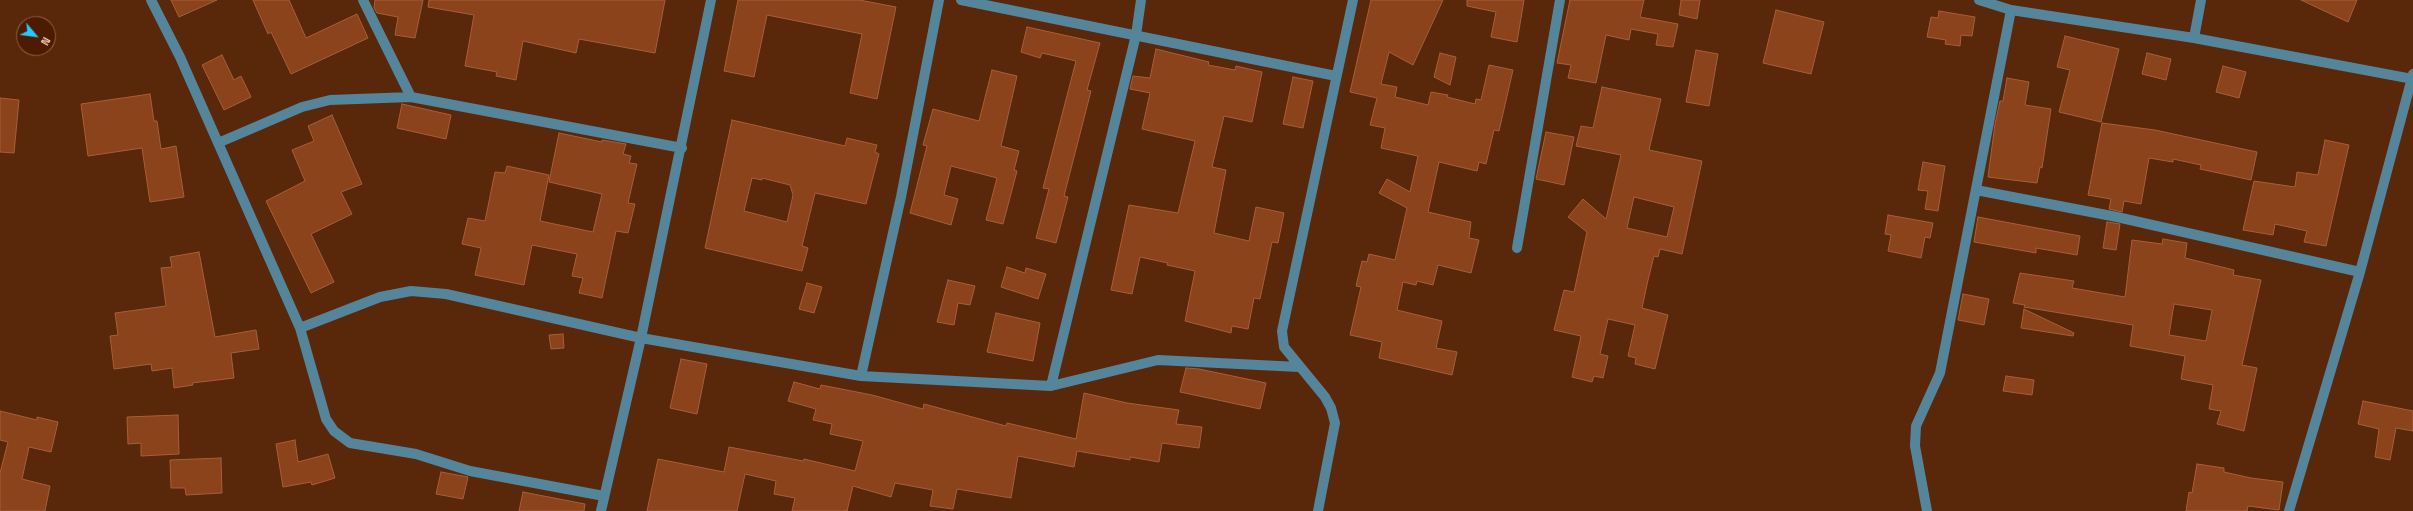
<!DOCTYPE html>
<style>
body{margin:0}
#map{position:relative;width:2413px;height:511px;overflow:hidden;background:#592709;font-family:"Space Grotesk",sans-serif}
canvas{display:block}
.north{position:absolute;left:16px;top:16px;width:40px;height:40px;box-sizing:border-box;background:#4d1c00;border:1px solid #8f6249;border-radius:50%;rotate:119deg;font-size:11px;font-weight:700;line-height:16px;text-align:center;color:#f2cab7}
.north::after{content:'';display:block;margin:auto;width:14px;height:18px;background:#26c9fe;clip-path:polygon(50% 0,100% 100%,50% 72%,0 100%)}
</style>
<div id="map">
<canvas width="2413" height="511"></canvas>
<div class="north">N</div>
</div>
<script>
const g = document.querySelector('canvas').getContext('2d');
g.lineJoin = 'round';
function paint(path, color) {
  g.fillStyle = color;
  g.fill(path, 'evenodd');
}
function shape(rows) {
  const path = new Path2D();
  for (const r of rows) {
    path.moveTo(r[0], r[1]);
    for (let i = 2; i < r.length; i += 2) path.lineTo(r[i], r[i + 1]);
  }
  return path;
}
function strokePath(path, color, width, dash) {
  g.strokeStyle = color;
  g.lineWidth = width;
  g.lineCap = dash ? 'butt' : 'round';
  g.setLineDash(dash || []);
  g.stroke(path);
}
const building = shape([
 [171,0,217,0,179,17,171,0],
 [253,0,289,0,306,38,357,14,368,38,291,74,271,32,268,34,253,0],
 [375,0,423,0,415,38,395,35,398,17,377,13,374,8,375,0],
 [429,0,665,0,655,53,579,39,576,53,523,41,516,80,496,76,497,72,465,66,474,15,428,7,429,0],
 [738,0,859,0,896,7,877,99,850,93,862,34,767,15,754,77,724,71,738,0],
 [1371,0,1443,0,1413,65,1389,52,1381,84,1397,87,1395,97,1428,105,1431,92,1448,95,1447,97,1475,104,1476,99,1481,100,1489,65,1513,70,1499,131,1494,130,1486,164,1479,162,1477,171,1439,162,1428,212,1471,222,1469,238,1479,240,1471,273,1438,265,1433,285,1417,281,1416,285,1403,282,1397,310,1442,321,1436,348,1457,352,1452,375,1379,358,1382,342,1350,335,1361,287,1356,286,1362,261,1367,262,1369,254,1395,260,1407,208,1379,193,1387,179,1410,192,1418,156,1381,148,1385,128,1370,125,1377,98,1350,92,1371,0],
 [1467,0,1524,0,1517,42,1491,37,1496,12,1467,6,1467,0],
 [1570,0,1644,0,1640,17,1678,24,1673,47,1656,45,1658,34,1631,29,1629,40,1606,35,1596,83,1568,78,1571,65,1557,63,1570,0],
 [1681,0,1700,0,1697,19,1679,15,1681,0],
 [2301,0,2357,0,2348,22,2301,0],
 [1776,10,1824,22,1811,74,1763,63,1776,10],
 [1939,11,1975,17,1972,36,1961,35,1960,46,1945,44,1946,40,1927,37,1931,17,1938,18,1939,11],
 [1027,27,1100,43,1087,90,1091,91,1064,196,1068,197,1056,243,1036,238,1049,189,1043,188,1076,61,1042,53,1040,58,1021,52,1027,27],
 [2065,36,2119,49,2101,122,2059,112,2070,70,2057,67,2065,36],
 [1156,49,1209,62,1208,65,1235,70,1236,66,1262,72,1252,122,1224,116,1212,167,1226,170,1214,233,1249,241,1256,207,1284,213,1278,243,1272,242,1260,299,1254,298,1248,329,1232,326,1231,333,1185,321,1195,271,1167,265,1168,263,1140,257,1132,294,1111,290,1129,205,1178,213,1195,141,1142,129,1150,93,1130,89,1133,76,1150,78,1156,49],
 [1696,50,1718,54,1709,106,1686,102,1696,50],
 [1440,53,1456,57,1450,85,1434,77,1440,53],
 [2147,53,2171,59,2166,80,2142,74,2147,53],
 [222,55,234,80,241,76,251,97,224,110,202,65,222,55],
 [2223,66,2246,72,2239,98,2216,92,2223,66],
 [992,70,1017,76,1001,146,1019,151,1014,170,1017,171,1003,224,986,220,997,178,951,166,944,195,958,199,951,225,910,213,927,146,923,145,933,109,979,121,992,70],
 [1293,77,1313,81,1303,128,1283,124,1293,77],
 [2007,78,2029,82,2025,105,2051,109,2042,168,2040,167,2037,183,1988,177,1995,124,2000,101,2003,101,2007,78],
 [1602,87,1661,99,1649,150,1702,161,1682,254,1660,249,1658,257,1654,256,1648,280,1642,308,1668,315,1655,369,1635,364,1636,358,1628,356,1635,325,1608,319,1600,354,1608,356,1603,378,1594,376,1592,382,1572,377,1581,336,1554,330,1564,290,1574,292,1587,232,1568,217,1583,199,1606,219,1621,155,1576,146,1581,126,1593,128,1602,87],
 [1634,197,1674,207,1667,237,1627,228,1634,197],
 [150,94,154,121,157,121,161,149,176,146,184,197,150,202,142,148,88,156,81,104,150,94],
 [0,98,19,100,14,153,0,152,0,98],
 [402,104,451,115,446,139,397,128,402,104],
 [332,115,362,184,341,192,352,214,311,234,334,282,311,293,266,201,305,181,292,150,314,141,308,126,332,115],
 [732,120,845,146,847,138,877,145,875,152,879,154,866,204,815,193,802,246,808,248,802,271,705,248,732,120],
 [752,178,762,180,762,178,790,185,793,195,787,222,744,211,752,178],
 [2102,123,2155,130,2257,152,2251,180,2200,169,2201,165,2173,159,2173,162,2149,158,2141,204,2124,201,2122,212,2109,209,2111,199,2088,195,2102,123],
 [1546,132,1574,137,1564,185,1536,179,1546,132],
 [559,133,602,142,602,140,626,144,623,154,631,156,629,163,637,164,628,203,635,204,628,233,616,231,602,298,579,293,583,278,572,276,577,254,532,245,524,285,475,275,481,248,462,244,468,218,485,221,495,172,505,173,507,166,549,175,540,221,593,232,602,194,549,182,559,133],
 [2325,140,2349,145,2326,246,2304,242,2307,231,2275,224,2273,235,2243,230,2254,181,2295,187,2297,172,2318,175,2325,140],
 [1923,162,1945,166,1938,211,1925,209,1928,191,1918,190,1923,162],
 [1888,215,1933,223,1930,238,1925,237,1921,258,1888,251,1891,235,1885,234,1888,215],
 [1978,217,2080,236,2077,255,2036,248,2036,253,1974,242,1978,217],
 [2107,222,2120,224,2116,250,2103,248,2107,222],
 [2163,239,2187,243,2185,258,2234,270,2233,275,2261,280,2242,365,2257,368,2244,431,2217,424,2221,411,2209,409,2213,385,2181,379,2185,356,2130,346,2133,325,2024,307,2025,305,2013,303,2020,273,2074,281,2072,288,2125,297,2132,240,2162,244,2163,239],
 [2174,304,2212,310,2206,341,2169,335,2174,304],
 [199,252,215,337,256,330,259,349,231,353,234,378,192,383,193,385,174,388,172,368,152,371,151,364,114,369,110,336,118,335,115,313,166,306,161,268,172,267,170,257,199,252],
 [1007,267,1025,273,1026,268,1046,274,1038,299,1001,287,1007,267],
 [948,280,975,286,970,305,958,303,954,325,937,322,948,280],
 [807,283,822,287,814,313,799,309,807,283],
 [1963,294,1989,299,1984,325,1958,320,1963,294],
 [2024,309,2074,333,2073,336,2021,328,2024,309],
 [996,313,1040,323,1033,361,987,352,996,313],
 [563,334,564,348,551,349,549,335,563,334],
 [681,359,707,364,697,414,670,408,681,359],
 [1186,368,1199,369,1266,383,1260,409,1180,392,1186,368],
 [2006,376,2034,380,2032,395,2003,391,2006,376],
 [794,382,820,389,821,385,872,395,923,409,924,404,1006,426,1007,423,1076,439,1084,393,1127,403,1179,410,1176,424,1202,427,1199,448,1162,443,1159,462,1130,457,1130,460,1077,451,1074,467,1018,456,1011,498,957,489,953,509,930,506,933,490,895,483,891,497,853,486,847,511,792,511,795,498,774,494,776,481,745,474,737,511,647,511,658,459,724,472,729,447,803,461,804,459,855,471,863,441,830,434,832,424,813,420,816,409,788,401,794,382],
 [2363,401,2413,411,2413,431,2396,428,2390,460,2375,457,2379,429,2358,424,2363,401],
 [0,411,37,420,37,417,58,422,51,452,29,447,22,479,50,486,45,511,0,511,0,473,8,442,0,440,0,411],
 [178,415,179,454,141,456,141,443,128,444,127,417,178,415],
 [295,440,298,462,328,454,335,478,312,485,311,482,283,487,276,444,295,440],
 [221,458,222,493,186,495,185,488,171,488,170,460,221,458],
 [2197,464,2224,468,2224,472,2251,478,2283,482,2279,510,2248,506,2247,511,2186,511,2189,492,2192,493,2197,464],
 [441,472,468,477,463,499,436,494,441,472],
 [523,492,585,504,584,511,519,511,523,492]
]);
const minor = shape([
 [151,0,180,57,300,328,326,419,334,431,350,443,416,454,470,471,604,496],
 [363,0,411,97],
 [961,0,1336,76],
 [1979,0,2011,10,2194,38,2413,79],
 [2194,38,2201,0],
 [218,143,302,107,330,100,411,97,682,148],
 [1976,190,2117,217,2360,272],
 [1517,248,1560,0],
 [300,328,380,297,411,291,446,294,641,338,861,376,1051,386,1158,360,1299,367],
 [861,376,901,197,939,0],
 [1051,386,1136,35,1141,0],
 [601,511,641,338,711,0],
 [1318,511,1335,423,1331,408,1325,397,1284,347,1282,331,1353,0],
 [1927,511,1915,446,1916,426,1940,373,2011,10],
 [2289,511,2360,272,2413,74]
]);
paint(building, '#8a431a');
strokePath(building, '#a65f3b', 1);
strokePath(minor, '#54859a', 10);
</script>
